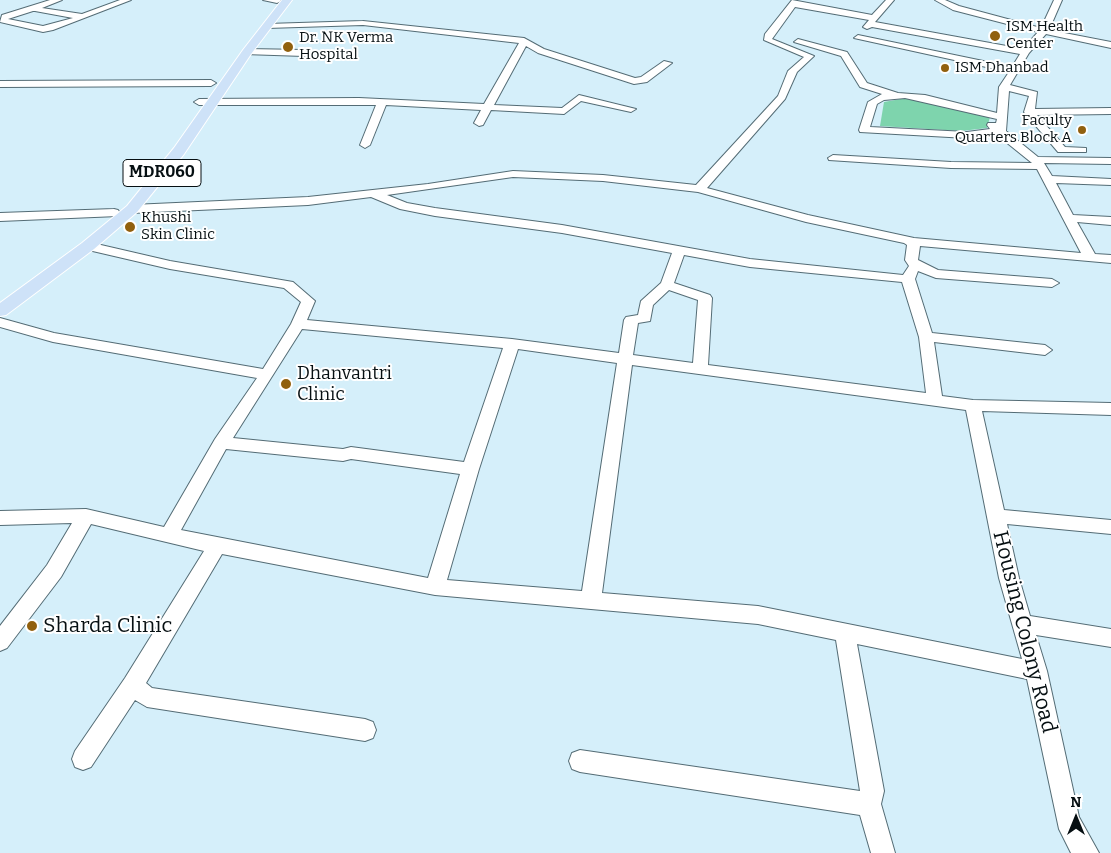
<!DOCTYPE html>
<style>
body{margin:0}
#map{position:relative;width:1111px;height:853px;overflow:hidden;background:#d5effa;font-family:Bitter,serif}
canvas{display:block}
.north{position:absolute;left:1051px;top:793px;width:50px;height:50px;-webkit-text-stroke:4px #fff;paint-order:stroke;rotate:0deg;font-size:14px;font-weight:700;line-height:20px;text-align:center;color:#060f12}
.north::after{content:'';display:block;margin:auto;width:18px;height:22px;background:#060f12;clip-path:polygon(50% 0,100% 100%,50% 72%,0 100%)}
</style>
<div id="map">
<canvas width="1111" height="853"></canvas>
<div class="north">N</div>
</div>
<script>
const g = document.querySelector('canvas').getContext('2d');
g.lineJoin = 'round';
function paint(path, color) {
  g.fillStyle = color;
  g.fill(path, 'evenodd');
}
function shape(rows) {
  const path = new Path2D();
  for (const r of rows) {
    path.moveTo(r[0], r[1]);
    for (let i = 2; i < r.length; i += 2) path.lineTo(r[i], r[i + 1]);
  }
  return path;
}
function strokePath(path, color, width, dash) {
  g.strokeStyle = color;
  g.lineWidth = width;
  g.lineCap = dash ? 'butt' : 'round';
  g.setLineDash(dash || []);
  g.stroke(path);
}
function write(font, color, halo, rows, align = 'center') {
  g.font = font + ' Bitter,serif';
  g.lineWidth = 4;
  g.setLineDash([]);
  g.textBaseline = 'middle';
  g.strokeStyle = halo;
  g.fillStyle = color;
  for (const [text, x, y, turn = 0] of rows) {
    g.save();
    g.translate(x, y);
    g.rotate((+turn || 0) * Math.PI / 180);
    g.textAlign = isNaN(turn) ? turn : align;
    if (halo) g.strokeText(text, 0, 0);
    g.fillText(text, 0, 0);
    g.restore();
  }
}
const green = shape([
 [906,98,990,117,987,128,961,131,880,126,884,102]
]);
const minor = shape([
 [50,0,62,0,42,8,82,14,120,0,131,0,53,30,43,32,0,22,2,15,50,0],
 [33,11,35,11,73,18,43,26,8,19,33,11],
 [263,0,280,0,281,1,277,3,263,0],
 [792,0,872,15,886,0,894,0,875,22,1023,49,1038,32,953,10,935,0,945,0,959,6,1041,28,1054,0,1062,0,1049,30,1111,42,1111,48,1046,34,1029,53,1010,85,1037,92,1035,109,1111,108,1111,114,1037,115,1065,147,1086,148,1086,152,1058,152,1024,112,1029,96,1009,91,1006,131,1038,157,1111,158,1111,164,1044,163,1052,176,1111,179,1111,185,1056,183,1073,215,1111,217,1111,225,1077,222,1095,254,1111,255,1111,263,920,246,918,260,938,270,1052,279,1059,283,1052,287,936,278,918,271,915,279,932,333,1045,345,1052,350,1045,355,934,342,942,396,973,400,1111,403,1111,415,982,411,1004,510,1111,520,1111,534,1007,524,1019,578,1030,616,1111,629,1111,647,1036,635,1047,671,1079,817,1099,853,1071,853,1059,829,1027,679,857,644,884,791,881,804,895,853,871,853,860,815,580,772,572,769,569,761,572,753,580,750,860,791,836,640,758,624,435,595,222,554,146,683,152,688,365,719,373,722,376,730,373,738,365,741,147,707,135,700,91,767,83,770,75,767,72,759,75,751,125,678,204,551,91,524,61,577,7,648,0,651,0,626,47,565,72,523,0,525,0,511,86,509,164,527,215,439,257,378,53,342,0,327,0,318,54,333,263,369,291,324,301,302,284,288,170,269,84,249,82,246,84,243,88,242,170,261,293,282,315,301,307,320,512,339,619,353,624,320,626,317,638,315,641,301,661,283,672,253,562,233,435,216,400,209,371,197,308,205,132,213,126,209,132,205,308,197,428,184,513,171,603,175,696,185,778,96,788,71,804,57,764,40,765,34,792,0],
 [795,7,869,20,863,27,867,29,872,27,1020,54,1012,67,858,35,854,38,1009,72,999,87,997,113,925,95,898,93,867,83,847,52,798,39,794,42,841,56,860,87,882,94,868,102,859,130,860,132,967,138,996,134,1032,163,951,162,833,155,828,158,829,160,951,168,1037,169,1081,253,914,238,808,215,707,188,785,99,797,72,814,56,772,39,795,7],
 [905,98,997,119,996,123,988,123,987,125,990,129,967,132,870,127,877,104,884,100,905,98],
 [513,177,603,181,698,192,806,222,904,243,907,245,905,260,909,266,903,275,750,259,562,225,435,208,407,203,387,195,513,177],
 [684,255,750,267,902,282,919,337,926,393,708,365,712,298,710,295,674,283,684,255],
 [669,290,698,300,693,363,633,355,638,323,650,321,653,305,669,290],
 [302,329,503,348,464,462,351,447,343,449,233,438,302,329],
 [518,349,617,363,582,591,447,580,479,469,518,349],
 [632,365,966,410,999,578,1022,659,758,606,602,593,632,365],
 [226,449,343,461,351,459,460,474,428,578,181,530,226,449],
 [363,21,524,38,544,49,635,78,641,77,664,61,672,63,647,82,634,84,538,53,526,46,494,105,562,108,579,95,636,109,631,112,581,101,564,114,491,110,483,125,479,126,474,123,481,110,386,105,370,145,365,148,360,145,376,105,199,105,194,102,199,99,359,98,484,104,519,43,363,25,267,28,263,26,267,24,363,21],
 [247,49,304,50,308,53,304,56,244,54,244,50,247,49],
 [0,81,211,80,216,83,211,86,0,87,0,81],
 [114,209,118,210,120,213,118,216,0,221,0,213,114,209]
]);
const major = shape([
 [282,0,292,0,251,54,184,154,137,212,94,249,6,315,0,316,0,303,82,243,127,206,174,148,243,50,282,0]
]);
const markers = [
 [995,36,6,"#91600e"],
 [288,47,6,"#91600e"],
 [945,68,5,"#91600e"],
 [1082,130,5,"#91600e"],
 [130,227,6,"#91600e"],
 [286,384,6,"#91600e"],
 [32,626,6,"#91600e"]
];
const farPoinames = [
 ["ISM Health",1006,27],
 ["Center",1006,44],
 ["Dr. NK Verma",299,38],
 ["Hospital",299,55],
 ["ISM Dhanbad",955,68],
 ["Faculty",1072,121,"right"],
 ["Quarters Block A",1072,138,"right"],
 ["Khushi",141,218],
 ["Skin Clinic",141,235]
];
const shields = [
 [162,173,78]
];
const shieldNames = [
 ["MDR060",162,173]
];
const poiNames = [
 ["Dhanvantri",297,374],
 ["Clinic",297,395]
];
const nearPoinames = [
 ["Sharda Clinic",43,626]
];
const nearStreetnames = [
 ["Housing Colony Road",1024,632,76]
];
paint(green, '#7ed4ad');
strokePath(minor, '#546c75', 2);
strokePath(major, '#fff', 2);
paint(minor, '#fff');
paint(major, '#cee2f8');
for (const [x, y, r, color] of markers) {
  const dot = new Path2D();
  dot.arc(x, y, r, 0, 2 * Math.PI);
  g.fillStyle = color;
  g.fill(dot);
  strokePath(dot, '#fff', 2);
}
write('15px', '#060f12', '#fff', farPoinames, 'left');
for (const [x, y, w] of shields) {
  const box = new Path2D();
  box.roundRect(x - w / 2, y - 13.5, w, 27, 4);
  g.fillStyle = '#fff';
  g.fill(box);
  strokePath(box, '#060f12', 1);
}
write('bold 16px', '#060f12', null, shieldNames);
write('18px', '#060f12', '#fff', poiNames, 'left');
write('21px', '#060f12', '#fff', nearPoinames, 'left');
write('21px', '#060f12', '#fff', nearStreetnames);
</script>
